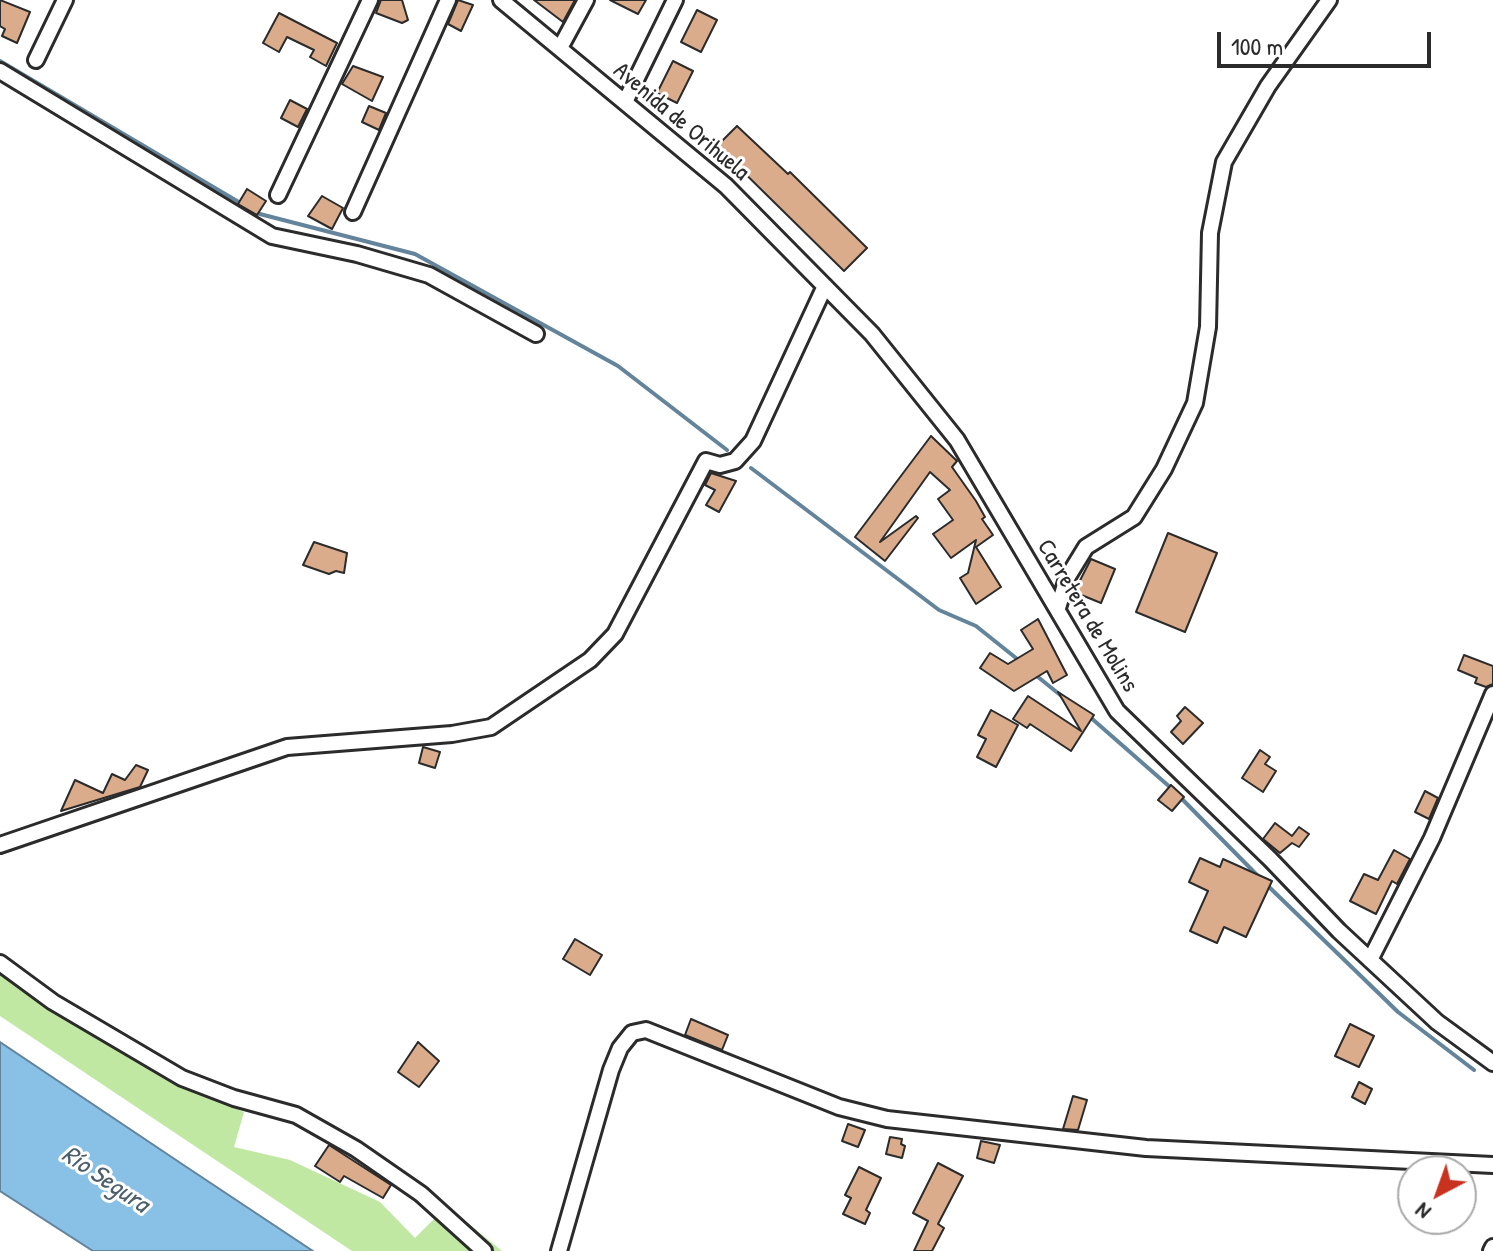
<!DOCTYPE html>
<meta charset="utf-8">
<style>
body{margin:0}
#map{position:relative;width:1493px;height:1251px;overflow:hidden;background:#fff;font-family:"Patrick Hand",sans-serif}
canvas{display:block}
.north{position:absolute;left:1397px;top:1155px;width:80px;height:80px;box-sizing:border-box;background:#fff;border:2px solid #aaa;border-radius:50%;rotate:221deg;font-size:22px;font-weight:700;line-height:32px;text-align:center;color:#2b2b2b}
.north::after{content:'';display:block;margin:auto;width:28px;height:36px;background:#c8321e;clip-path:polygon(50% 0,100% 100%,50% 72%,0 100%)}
.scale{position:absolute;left:1217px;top:32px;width:214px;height:36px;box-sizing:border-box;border:4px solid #2b2b2b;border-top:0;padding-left:10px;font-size:24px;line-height:28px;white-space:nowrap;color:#2b2b2b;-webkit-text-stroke:6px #fff;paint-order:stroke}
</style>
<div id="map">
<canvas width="1493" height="1251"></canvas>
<div class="north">N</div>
<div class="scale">100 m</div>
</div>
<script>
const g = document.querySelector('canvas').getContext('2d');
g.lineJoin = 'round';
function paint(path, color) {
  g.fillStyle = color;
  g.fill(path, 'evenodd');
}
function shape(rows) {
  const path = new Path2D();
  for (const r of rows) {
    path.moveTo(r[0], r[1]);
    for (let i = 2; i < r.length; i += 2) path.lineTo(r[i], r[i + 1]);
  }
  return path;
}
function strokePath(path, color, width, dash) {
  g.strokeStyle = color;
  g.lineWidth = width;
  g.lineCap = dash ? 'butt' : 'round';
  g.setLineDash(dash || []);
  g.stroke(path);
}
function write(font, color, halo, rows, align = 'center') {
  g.font = font + ' "Patrick Hand",sans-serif';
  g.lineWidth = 6;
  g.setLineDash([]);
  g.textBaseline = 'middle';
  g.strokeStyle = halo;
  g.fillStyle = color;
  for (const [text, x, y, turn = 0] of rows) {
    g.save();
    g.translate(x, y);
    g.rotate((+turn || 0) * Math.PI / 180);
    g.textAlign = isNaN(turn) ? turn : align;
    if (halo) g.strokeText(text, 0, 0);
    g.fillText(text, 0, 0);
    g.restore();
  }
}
const green = shape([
 [0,970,61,1016,216,1101,244,1112,234,1147,290,1160,380,1202,415,1238,447,1206,502,1251,352,1251,0,1016]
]);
const water = shape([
 [0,1042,185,1166,313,1251,93,1251,0,1191,0,1042]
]);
const stream = shape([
 [0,61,242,204],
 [256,213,415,254,618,366,727,450],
 [751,468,939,610,976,626,1021,662],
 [1033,673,1064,698],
 [1090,717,1171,788],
 [1180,797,1258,876],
 [1267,885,1398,1012,1474,1070]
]);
const building = shape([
 [0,0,30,12,17,43,2,36,5,29,0,26,0,0],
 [381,0,402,0,408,20,402,23,376,13,381,0],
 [458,0,473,5,461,31,448,24,458,0],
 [534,0,575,0,563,22,534,0],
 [610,0,646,0,638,14,610,0],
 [697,10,717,20,701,52,681,42,697,10],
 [279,13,337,43,326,66,310,57,314,50,287,37,279,52,263,43,279,13],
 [673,61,693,71,677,103,657,93,673,61],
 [353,66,383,77,372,101,342,84,353,66],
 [290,100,307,109,298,127,281,118,290,100],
 [369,106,386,113,379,130,362,122,369,106],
 [737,126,788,174,790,172,867,248,844,271,717,146,737,126],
 [247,189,266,201,257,215,238,204,247,189],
 [322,196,343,208,332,229,308,216,322,196],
 [931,436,957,461,952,467,976,501,985,517,982,519,993,535,976,547,1001,587,976,604,960,578,968,573,976,540,951,558,933,534,953,520,938,499,950,490,930,472,880,542,916,516,918,518,885,561,855,537,931,436],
 [711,473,736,481,719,512,706,505,715,490,705,485,711,473],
 [1168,533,1217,553,1185,632,1136,612,1168,533],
 [314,542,347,553,344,573,336,571,329,574,303,565,314,542],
 [1091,559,1115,569,1101,603,1074,592,1091,559],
 [1038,619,1067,675,1053,683,1047,671,1014,691,980,668,990,653,1008,664,1033,649,1021,630,1038,619],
 [1464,655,1493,666,1493,684,1486,687,1475,683,1477,678,1458,670,1464,655],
 [1058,692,1094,715,1071,751,1030,724,1027,728,1013,719,1028,696,1081,731,1058,692],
 [1185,707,1203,723,1183,744,1171,732,1181,721,1177,716,1185,707],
 [991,710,1018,725,996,767,977,757,986,739,978,735,991,710],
 [423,747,440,752,435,768,419,763,423,747],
 [1260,750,1270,757,1265,764,1276,771,1263,792,1242,778,1260,750],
 [136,765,148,770,140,787,61,811,75,780,103,793,112,774,125,780,136,765],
 [1171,785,1184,797,1172,811,1158,800,1171,785],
 [1425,791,1438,798,1429,819,1415,812,1425,791],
 [1275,823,1292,836,1299,827,1309,834,1299,847,1292,843,1280,853,1263,839,1275,823],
 [1394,850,1410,859,1397,884,1392,881,1376,914,1350,901,1364,874,1378,880,1394,850],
 [1200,858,1220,867,1223,859,1272,881,1246,937,1224,927,1217,943,1190,931,1208,891,1189,882,1200,858],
 [575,939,602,955,590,975,563,959,575,939],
 [691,1019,728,1035,722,1050,685,1035,691,1019],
 [1350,1024,1374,1036,1359,1067,1335,1056,1350,1024],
 [418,1042,439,1061,419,1087,398,1072,418,1042],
 [1359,1082,1372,1089,1365,1104,1352,1097,1359,1082],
 [1073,1096,1087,1100,1078,1130,1063,1129,1073,1096],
 [848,1124,865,1130,858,1147,842,1141,848,1124],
 [890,1137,902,1139,901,1144,905,1146,902,1158,886,1154,890,1137],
 [981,1141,1000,1145,994,1163,977,1158,981,1141],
 [329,1145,391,1185,383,1198,344,1176,340,1182,315,1166,329,1145],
 [938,1163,963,1176,938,1224,944,1228,932,1251,914,1251,928,1221,913,1213,938,1163],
 [859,1167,881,1178,866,1210,870,1213,865,1224,843,1214,851,1198,845,1195,859,1167]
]);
const minor = shape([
 [501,0,726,186,872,334,957,440,1117,711,1270,859,1339,931,1437,1022,1493,1063],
 [560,48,586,0],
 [36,60,65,0],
 [0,71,272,236,357,254,429,275,536,334],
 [625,102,675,0],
 [278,195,370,0],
 [353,212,448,0],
 [1058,608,1067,578,1086,547,1134,517,1164,469,1195,403,1208,327,1210,233,1224,162,1268,86,1329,0],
 [0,845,287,747,452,734,491,727,590,660,615,634,706,461,720,465,735,461,753,441,825,286],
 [1370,960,1432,838,1493,694],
 [0,963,53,1002,182,1078,234,1098,296,1115,356,1149,421,1194,484,1251],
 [559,1251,611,1070,620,1048,632,1033,646,1030,839,1107,887,1119,1146,1148,1493,1165],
 [1491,1251,1493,1247]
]);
const streetNames = [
 ["Avenida de Orihuela",681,122,40],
 ["Carretera de Molins",1087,616,59]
];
const waterNames = [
 ["Río Segura",105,1180,34]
];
paint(green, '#c0e8a3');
paint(water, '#88c0e6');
strokePath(water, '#63849b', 2);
strokePath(stream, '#63849b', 4);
paint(building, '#daac8b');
strokePath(building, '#2b2b2b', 2);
strokePath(minor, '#2b2b2b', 20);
strokePath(minor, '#fff', 14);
write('24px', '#2b2b2b', '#fff', streetNames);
write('italic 26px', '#4c5f6c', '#fff', waterNames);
</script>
